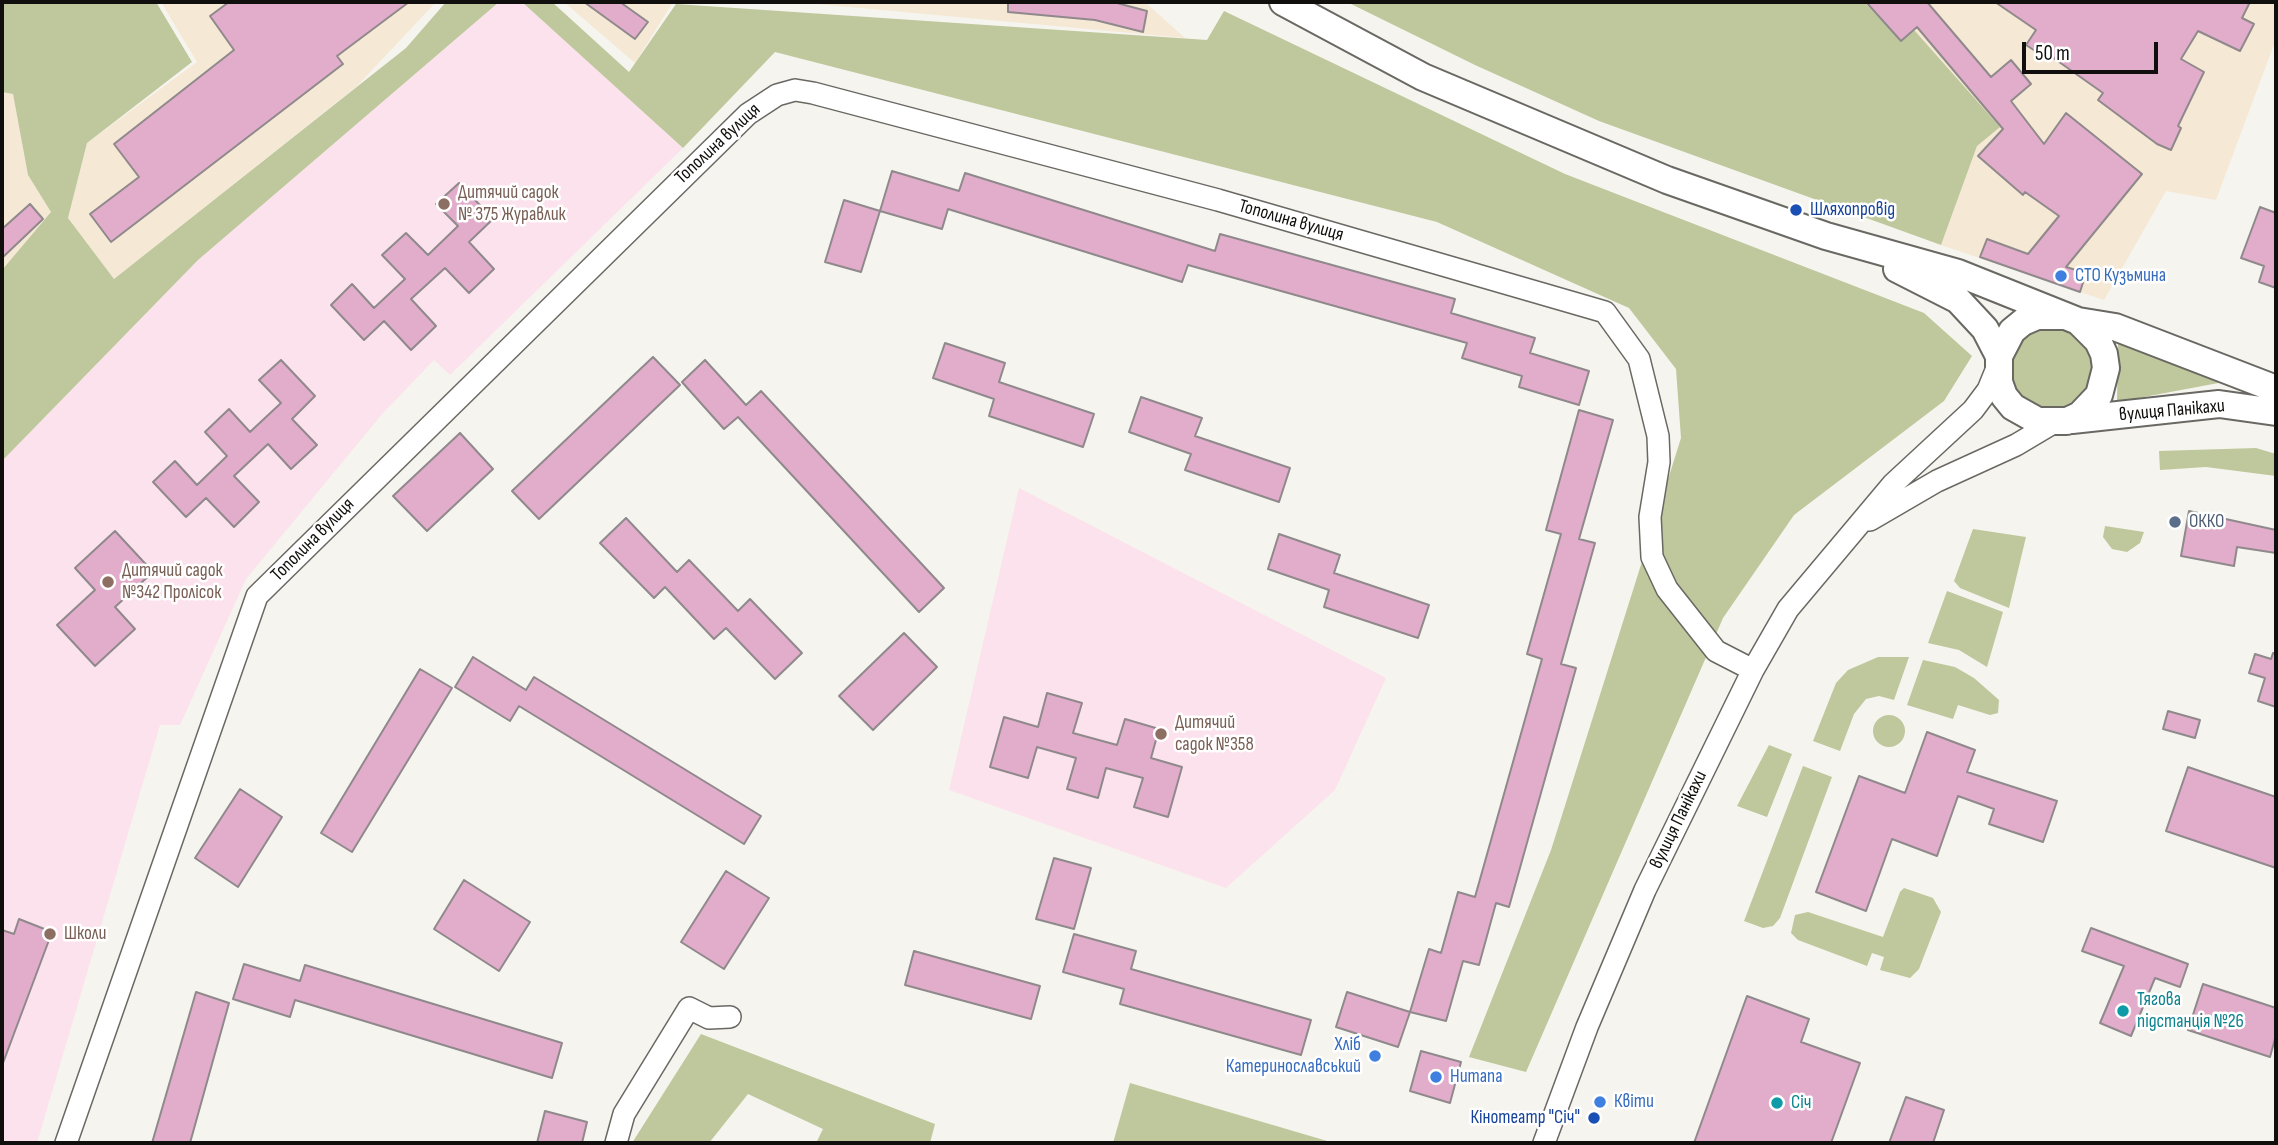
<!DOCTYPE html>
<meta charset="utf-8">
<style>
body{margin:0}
#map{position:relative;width:2278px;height:1145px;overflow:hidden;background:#f6f4ee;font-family:"Sofia Sans Condensed",sans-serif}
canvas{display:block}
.frame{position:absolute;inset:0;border:4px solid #100f0d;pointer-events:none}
.scale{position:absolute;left:2022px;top:42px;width:136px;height:32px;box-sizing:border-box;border:4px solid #100f0d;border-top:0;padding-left:9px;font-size:21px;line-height:24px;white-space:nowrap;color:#100f0d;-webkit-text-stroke:5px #fff;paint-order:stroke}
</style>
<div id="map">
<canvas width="2278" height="1145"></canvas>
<div class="frame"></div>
<div class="scale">50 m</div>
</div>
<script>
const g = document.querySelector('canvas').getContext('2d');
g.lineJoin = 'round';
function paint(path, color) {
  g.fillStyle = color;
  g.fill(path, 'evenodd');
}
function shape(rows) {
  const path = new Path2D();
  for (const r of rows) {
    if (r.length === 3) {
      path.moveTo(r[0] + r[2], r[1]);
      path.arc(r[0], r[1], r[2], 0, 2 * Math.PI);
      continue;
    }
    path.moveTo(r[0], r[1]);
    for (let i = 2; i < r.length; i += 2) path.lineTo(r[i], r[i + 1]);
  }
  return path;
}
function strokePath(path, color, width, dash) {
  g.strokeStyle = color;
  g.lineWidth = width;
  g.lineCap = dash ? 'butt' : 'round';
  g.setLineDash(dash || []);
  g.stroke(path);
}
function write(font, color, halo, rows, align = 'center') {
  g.font = font + ' "Sofia Sans Condensed",sans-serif';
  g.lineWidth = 5;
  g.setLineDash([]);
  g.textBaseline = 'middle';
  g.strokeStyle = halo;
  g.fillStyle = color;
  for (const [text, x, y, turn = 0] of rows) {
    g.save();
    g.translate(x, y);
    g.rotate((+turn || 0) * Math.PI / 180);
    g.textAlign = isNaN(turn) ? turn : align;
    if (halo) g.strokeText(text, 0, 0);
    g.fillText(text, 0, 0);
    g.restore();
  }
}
const industrial = shape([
 [161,2,436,2,357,86,114,279,68,218,87,143,197,62],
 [564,2,673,2,635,63],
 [795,2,1145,2,1185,38],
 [1864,2,2275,2,2276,39,2216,200,2166,191,2104,300,1941,245,1977,146,1914,30,1901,41],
 [2,92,13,94,28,175,51,212,2,270]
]);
const education = shape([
 [499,2,522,2,683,148,450,375,434,360,383,413,246,579,180,725,160,725,37,1143,2,1143,2,461,198,260],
 [1019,488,1386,678,1335,790,1226,888,949,790]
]);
const green = shape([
 [2,2,156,2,192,62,87,143,68,218,114,279,406,48,446,2,499,2,198,260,2,461,2,270,51,212,28,175,13,94,2,92],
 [522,2,552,2,629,72,676,4,1207,40,1224,11,1565,174,1924,313,1972,356,1944,401,1794,515,1723,618,1526,1072,1469,1057,1551,850,1681,438,1676,369,1629,308,1437,222,775,52,683,148],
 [1347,2,1864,2,1901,41,1914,30,2000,127,1977,146,1941,245,1599,121,1475,65],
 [2051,369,43],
 [2118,341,2229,381,2117,402],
 [2256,448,2276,454,2276,476,2206,467,2160,470,2159,451],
 [2105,526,2144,532,2140,543,2127,552,2112,549,2103,537],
 [1973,529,2026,537,2009,608,1960,588,1954,581],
 [1947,591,2003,612,1987,667,1959,650,1928,643],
 [1878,657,1909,657,1894,700,1879,696,1866,699,1854,714,1840,751,1813,741,1836,683,1848,670],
 [1923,660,1955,667,1974,678,1999,700,1998,713,1990,715,1958,705,1953,719,1907,705],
 [1889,731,16],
 [1769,745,1792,754,1767,817,1737,806],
 [1803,766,1832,777,1780,918,1773,926,1763,928,1744,921],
 [1904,888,1933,898,1941,912,1919,969,1910,978,1880,970,1884,957,1872,953,1867,966,1798,940,1791,933,1795,915,1808,912,1883,937,1900,892],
 [701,1034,935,1124,930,1143,816,1143,823,1129,748,1094,709,1143,632,1143],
 [1130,1083,1334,1143,1113,1143]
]);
const building = shape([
 [229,2,409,2,337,56,343,64,111,242,90,214,139,177,114,144,234,50,210,16,229,2],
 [584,2,620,2,648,22,635,39,584,2],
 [1008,2,1113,2,1147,11,1143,32,1095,20,1008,12,1008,2],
 [1866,2,1927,2,1991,77,2011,60,2031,84,2011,101,2044,144,2066,113,2142,174,2066,267,2086,273,2080,292,1980,257,1987,239,2028,254,2059,216,2025,192,2023,195,1978,156,2003,129,1917,27,1901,41,1866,2],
 [1995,2,2250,2,2242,18,2254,24,2240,51,2198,31,2181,59,2204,72,2178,126,2181,128,2171,150,2157,144,2098,100,2103,93,2045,52,2043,56,2026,45,2036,30,1995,2],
 [892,171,959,191,965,173,1215,251,1220,234,1455,299,1451,313,1535,338,1530,353,1589,371,1579,405,1519,387,1522,376,1462,358,1467,343,1188,265,1182,282,948,209,942,229,880,211,892,171],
 [459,183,493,219,469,242,494,269,469,293,445,268,411,299,436,326,411,350,384,321,364,340,331,305,352,284,374,308,405,279,382,255,406,233,428,255,458,226,436,204,459,183],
 [844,200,880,211,861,272,825,262,844,200],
 [30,204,43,219,2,258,2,229,30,204],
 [2260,207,2276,213,2276,288,2259,282,2264,266,2241,258,2260,207],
 [945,343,1005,363,999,382,1094,414,1083,447,989,416,994,399,933,378,945,343],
 [653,357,680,385,539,519,512,491,653,357],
 [281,360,315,396,292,419,317,445,291,469,268,444,234,476,259,502,234,527,206,498,186,517,153,482,175,461,197,485,227,456,205,432,229,409,250,432,281,403,259,380,281,360],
 [705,360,746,405,761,391,944,588,919,612,738,417,724,429,682,382,705,360],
 [1141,397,1202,418,1195,436,1290,468,1279,502,1185,470,1191,454,1129,432,1141,397],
 [1579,410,1613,420,1579,539,1595,543,1561,664,1576,668,1509,907,1496,903,1479,965,1463,961,1446,1021,1410,1012,1429,949,1441,953,1458,892,1475,897,1542,659,1527,654,1561,534,1546,530,1579,410],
 [460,433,493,469,427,531,393,496,460,433],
 [2189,511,2276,530,2276,553,2237,547,2234,566,2181,556,2189,511],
 [626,518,677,572,689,560,738,611,750,599,802,653,775,679,726,628,714,639,665,587,654,598,600,543,626,518],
 [115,531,153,572,115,607,135,629,95,666,57,625,95,590,75,568,115,531],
 [1279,534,1340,555,1334,573,1429,605,1418,638,1324,607,1329,590,1268,569,1279,534],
 [904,633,937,667,873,730,839,696,904,633],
 [2273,653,2276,654,2276,707,2258,701,2265,678,2249,673,2255,654,2271,659,2273,653],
 [473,657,526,690,534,677,761,816,744,844,519,706,510,721,455,687,473,657],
 [420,669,452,688,352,852,321,833,420,669],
 [1047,693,1082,703,1073,733,1117,745,1125,719,1159,729,1151,758,1182,767,1168,817,1134,807,1143,778,1106,768,1098,798,1067,789,1076,758,1037,747,1028,778,990,767,1004,717,1038,727,1047,693],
 [2168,711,2200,720,2195,738,2163,729,2168,711],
 [1927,732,1975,750,1967,772,2057,801,2043,842,1989,824,1994,809,1958,796,1937,856,1892,839,1866,911,1816,892,1859,776,1905,793,1927,732],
 [2188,767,2276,797,2276,868,2166,831,2188,767],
 [240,789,282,817,238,887,195,858,240,789],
 [1054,858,1091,868,1074,929,1036,919,1054,858],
 [726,871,769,898,724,969,681,942,726,871],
 [464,880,530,922,499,971,434,929,464,880],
 [19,919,52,932,3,1063,2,930,14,934,19,919],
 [2091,928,2188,964,2180,987,2155,978,2131,1036,2100,1023,2124,966,2082,951,2091,928],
 [1074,934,1136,951,1131,969,1311,1020,1301,1055,1120,1004,1124,989,1063,972,1074,934],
 [914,951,1040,986,1031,1019,905,985,914,951],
 [244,964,300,981,305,965,562,1043,552,1078,295,1000,290,1017,233,999,244,964],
 [2203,984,2276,1008,2276,1035,2270,1057,2188,1030,2203,984],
 [196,992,229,1003,190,1143,152,1143,196,992],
 [1347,992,1410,1012,1398,1047,1336,1027,1347,992],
 [1747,996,1809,1019,1801,1042,1860,1063,1831,1143,1694,1143,1747,996],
 [1421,1051,1461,1062,1450,1103,1410,1091,1421,1051],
 [1906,1097,1944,1110,1933,1143,1889,1143,1906,1097],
 [545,1111,587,1122,582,1143,537,1143,545,1111]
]);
const minor = shape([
 [1870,520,1937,481,2016,445,2053,423],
 [66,1143,257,596,748,114,777,95,795,90,813,93,1218,200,1605,312,1639,359,1658,436,1659,462,1650,517,1652,557,1667,589,1716,651,1753,670],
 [616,1143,624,1114,689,1008,709,1018,730,1017],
 [1544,1143,1587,1027,1645,890,1753,670,1788,609,1893,484,1973,410,1988,390,1997,368]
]);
const major = shape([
 [1283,2,1423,77,1667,180,1826,236,1958,273,2078,321,2098,341,2104,354,2106,368,2099,395,2080,415,2067,421,2038,421,2013,407,2004,396,1999,382,1999,356,2012,331,2023,322,2037,316,2065,316],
 [1897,269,1958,300,1985,329,1999,356],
 [2078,321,2115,327,2276,389],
 [2072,420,2219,404,2276,412]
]);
const markers = [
 [444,204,7,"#8d6e63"],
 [1796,210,7,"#1a4fb4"],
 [2061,276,7,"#3f7fe0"],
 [2175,522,7,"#5c6f8a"],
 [108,582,7,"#8d6e63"],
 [1161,734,7,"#8d6e63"],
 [50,934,7,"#8d6e63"],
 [2123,1011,7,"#0f9aa8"],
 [1375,1056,7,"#3f7fe0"],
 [1436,1077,7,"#3f7fe0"],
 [1600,1102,7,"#3f7fe0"],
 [1777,1103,7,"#0f9aa8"],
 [1594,1118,7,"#1a4fb4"]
];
const streetNames = [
 ["Тополина вулиця",718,144,-43],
 ["Тополина вулиця",1291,221,16],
 ["вулиця Панікахи",2172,411,-5],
 ["Тополина вулиця",313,540,-45],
 ["вулиця Панікахи",1679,820,-64]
];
const educationNames = [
 ["Дитячий садок",458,193],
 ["№ 375 Журавлик",458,215],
 ["Дитячий садок",122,571],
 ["№342 Пролісок",122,593],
 ["Дитячий",1175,723],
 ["садок №358",1175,745],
 ["Школи",64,934]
];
const transitNames = [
 ["Шляхопровід",1810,210],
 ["Кінотеатр \"Січ\"",1580,1118,"right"]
];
const shopNames = [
 ["СТО Кузьмина",2075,276],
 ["Хліб",1361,1045,"right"],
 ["Катеринославський",1361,1067,"right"],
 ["Humana",1450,1077],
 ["Квіти",1614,1102]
];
const serviceNames = [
 ["ОККО",2189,522]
];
const cultureNames = [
 ["Тягова",2137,1000],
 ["пiдстанцiя №26",2137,1022],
 ["Січ",1791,1103]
];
paint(industrial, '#f5e8d4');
paint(education, '#fce2ec');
paint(green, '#bfc79c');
paint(building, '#e2adcb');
strokePath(building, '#8f898c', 2);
strokePath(minor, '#6a6863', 24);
strokePath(major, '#6a6863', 30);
strokePath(minor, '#fff', 21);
strokePath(major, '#fff', 26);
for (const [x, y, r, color] of markers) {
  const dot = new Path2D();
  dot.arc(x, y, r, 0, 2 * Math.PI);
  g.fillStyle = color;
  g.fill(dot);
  strokePath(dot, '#fff', 2.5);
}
write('19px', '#100f0d', '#fff', streetNames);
write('19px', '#785e54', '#fff', educationNames, 'left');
write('19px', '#164399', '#fff', transitNames, 'left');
write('19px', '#366cbe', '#fff', shopNames, 'left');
write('19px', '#4e5e75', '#fff', serviceNames, 'left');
write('19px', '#0d838f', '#fff', cultureNames, 'left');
</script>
